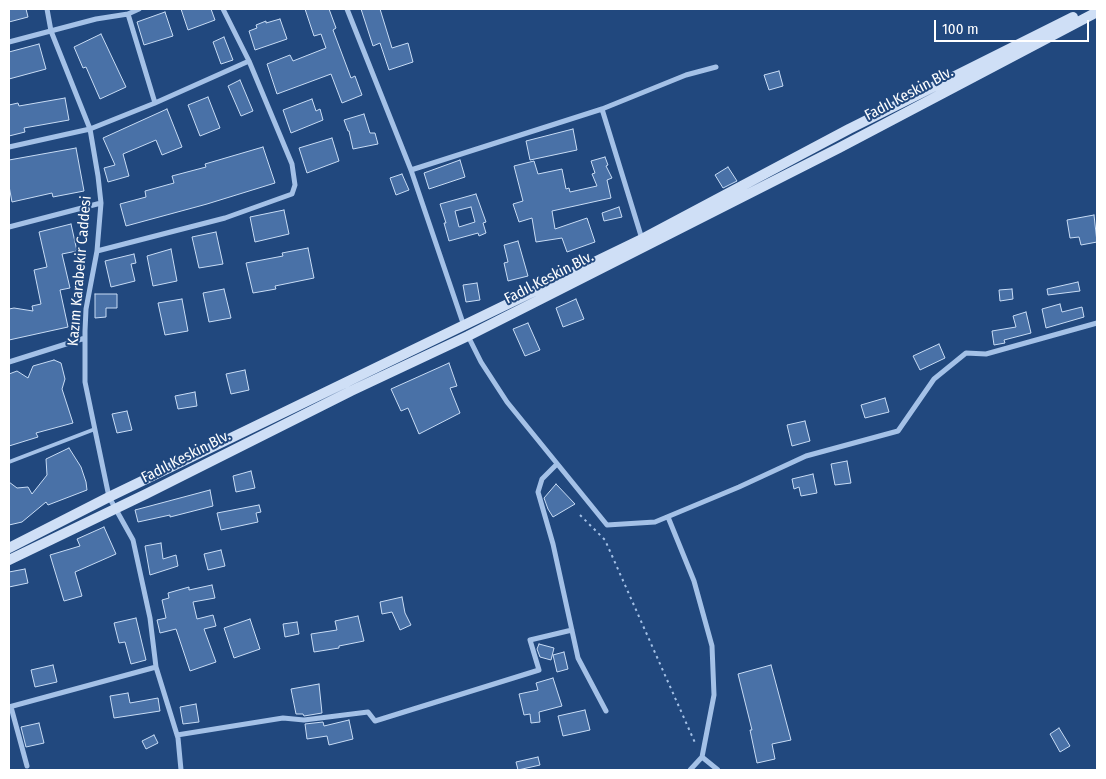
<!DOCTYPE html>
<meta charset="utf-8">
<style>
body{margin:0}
#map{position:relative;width:1106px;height:779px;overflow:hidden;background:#21487e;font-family:"Fira Sans Condensed",sans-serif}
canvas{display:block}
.frame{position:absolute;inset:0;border:10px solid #fff;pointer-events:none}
.scale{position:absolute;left:934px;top:20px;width:155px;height:22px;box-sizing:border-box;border:2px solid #fff;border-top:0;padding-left:6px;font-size:15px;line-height:18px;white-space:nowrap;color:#fff;-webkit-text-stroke:4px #21487e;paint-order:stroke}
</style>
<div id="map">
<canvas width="1106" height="779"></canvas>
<div class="frame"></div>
<div class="scale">100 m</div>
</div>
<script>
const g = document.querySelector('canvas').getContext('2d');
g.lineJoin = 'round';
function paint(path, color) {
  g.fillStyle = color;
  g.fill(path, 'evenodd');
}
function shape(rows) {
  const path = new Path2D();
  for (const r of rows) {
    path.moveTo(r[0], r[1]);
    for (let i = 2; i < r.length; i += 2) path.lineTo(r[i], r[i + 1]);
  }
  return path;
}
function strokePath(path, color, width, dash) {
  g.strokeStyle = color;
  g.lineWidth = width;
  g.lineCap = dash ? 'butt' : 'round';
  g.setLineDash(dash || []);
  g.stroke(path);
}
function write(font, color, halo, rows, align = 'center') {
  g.font = font + ' "Fira Sans Condensed",sans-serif';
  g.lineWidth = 4;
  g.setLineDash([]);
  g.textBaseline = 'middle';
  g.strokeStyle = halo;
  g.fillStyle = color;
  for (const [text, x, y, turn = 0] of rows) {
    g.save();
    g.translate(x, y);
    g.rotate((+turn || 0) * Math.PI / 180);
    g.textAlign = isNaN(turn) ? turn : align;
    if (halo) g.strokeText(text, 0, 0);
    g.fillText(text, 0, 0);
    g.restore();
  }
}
const building = shape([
 [9,9,26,9,28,17,9,22,9,9],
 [181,9,211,9,215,20,188,30,181,9],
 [305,9,329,9,336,28,333,30,351,78,355,76,362,95,342,103,331,74,277,94,267,64,290,55,293,61,326,48,321,34,314,36,305,9],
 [361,9,380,9,392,48,408,43,413,62,389,70,380,43,373,46,361,9],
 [165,12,173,36,144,45,137,22,165,12],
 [280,19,287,39,255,50,249,31,257,28,256,25,266,21,266,23,280,19],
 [101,34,126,87,100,99,86,67,83,68,74,47,101,34],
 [224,37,233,60,221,64,213,42,224,37],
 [39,44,46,69,9,79,9,52,39,44],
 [779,71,783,86,769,90,764,75,779,71],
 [240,80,253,111,241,116,228,86,240,80],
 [208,97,220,128,200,136,188,105,208,97],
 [65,98,69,120,24,128,25,132,9,136,9,105,18,103,19,106,65,98],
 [312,99,316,111,320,109,323,120,291,133,283,110,312,99],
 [167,109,182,147,162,155,156,140,123,154,129,176,108,182,104,168,115,165,103,138,167,109],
 [364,114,370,133,375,133,378,144,353,149,349,131,348,131,344,120,364,114],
 [573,129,577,150,530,160,526,141,573,129],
 [332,138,339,161,307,173,299,148,332,138],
 [263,147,275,183,207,204,126,226,120,204,146,197,145,191,174,183,172,176,206,167,205,164,263,147],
 [76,148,84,191,53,197,52,193,12,202,9,186,9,160,76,148],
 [605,157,608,165,606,166,612,178,607,180,611,198,552,211,555,229,587,218,595,242,567,252,562,238,536,242,532,218,519,222,513,204,523,201,514,166,534,161,538,174,562,169,566,189,569,188,570,192,597,186,592,174,595,173,591,161,605,157],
 [460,160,465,177,429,189,424,173,460,160],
 [728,167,737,181,723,188,715,175,728,167],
 [402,174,409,190,396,195,390,178,402,174],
 [476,194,486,222,483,223,486,233,479,236,478,233,449,241,444,223,446,223,440,204,476,194],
 [471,207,475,222,459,227,455,211,471,207],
 [619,207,622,217,604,221,602,213,619,207],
 [284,210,289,234,255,242,250,217,284,210],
 [1094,215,1097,242,1081,245,1079,237,1070,238,1067,220,1094,215],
 [71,224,77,251,62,254,70,288,60,290,68,327,9,340,9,309,14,308,33,311,32,306,41,304,34,270,47,267,39,232,71,224],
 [216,232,223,264,199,268,192,237,216,232],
 [518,241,528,276,508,281,504,263,508,262,504,245,518,241],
 [308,248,314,278,275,286,276,289,253,293,246,263,283,256,282,253,308,248],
 [171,249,177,281,153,286,147,256,171,249],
 [134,254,136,263,131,264,135,281,111,287,105,261,134,254],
 [1078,282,1080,291,1048,295,1047,289,1078,282],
 [477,283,480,300,466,302,463,285,477,283],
 [224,289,231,318,209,322,203,293,224,289],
 [1012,289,1013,299,1000,301,999,290,1012,289],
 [95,294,117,294,117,308,106,308,106,317,95,318,95,294],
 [182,299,188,331,165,335,158,303,182,299],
 [576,299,584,319,563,327,556,308,576,299],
 [1060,304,1062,312,1082,307,1084,317,1046,328,1042,309,1060,304],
 [1026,312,1031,333,1004,340,1005,343,994,345,992,331,1016,327,1013,316,1026,312],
 [528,323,540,350,525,356,513,329,528,323],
 [939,344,945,358,920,370,913,356,939,344],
 [54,360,61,363,65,379,62,389,73,423,36,433,38,437,9,446,9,374,17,371,28,378,33,366,54,360],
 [449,363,457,386,450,388,460,413,419,434,408,408,401,411,391,389,449,363],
 [245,370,249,390,231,394,226,374,245,370],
 [195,392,197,406,178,409,175,396,195,392],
 [885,398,889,412,865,418,861,405,885,398],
 [127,411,132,430,117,433,112,414,127,411],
 [805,421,810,441,792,446,787,425,805,421],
 [69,448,81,467,86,482,87,490,48,505,46,502,22,522,9,525,9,482,17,488,28,487,32,494,47,475,46,459,69,448],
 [847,461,851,483,835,485,831,464,847,461],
 [251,471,255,488,236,492,233,476,251,471],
 [813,474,817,493,801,496,799,487,794,489,792,479,813,474],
 [556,484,575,504,553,517,548,509,544,498,556,484],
 [210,490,213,506,170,517,170,515,138,522,135,510,210,490],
 [259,505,261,512,256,513,258,522,221,530,217,513,259,505],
 [104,527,116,554,75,572,82,596,64,601,50,555,80,546,77,539,104,527],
 [161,543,163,559,176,555,178,566,150,575,145,546,161,543],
 [221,550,225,566,208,570,204,554,221,550],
 [25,569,28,583,9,587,9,572,25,569],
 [212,585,215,598,193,602,197,619,213,615,216,626,204,629,216,662,190,671,176,629,160,633,157,620,166,618,162,600,169,598,168,593,189,587,189,590,212,585],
 [402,597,405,613,411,625,400,630,392,612,382,614,380,602,402,597],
 [358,616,364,641,339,646,339,648,314,652,311,634,337,630,335,621,358,616],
 [136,618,146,660,131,664,125,642,119,643,114,623,136,618],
 [250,619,260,649,234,658,224,628,250,619],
 [297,622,299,634,285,637,283,624,297,622],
 [539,644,554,648,551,660,540,657,537,649,539,644],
 [564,652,568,669,557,672,553,655,564,652],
 [53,665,57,682,35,687,31,670,53,665],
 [771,665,791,740,772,744,775,759,757,763,750,730,752,730,738,674,771,665],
 [553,678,562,706,539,712,540,722,531,723,530,714,524,715,519,694,538,690,536,683,553,678],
 [319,684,322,713,304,716,303,714,296,714,291,689,319,684],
 [128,693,130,703,158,698,160,711,114,718,110,696,128,693],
 [196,704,199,722,183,724,180,707,196,704],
 [585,710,590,730,563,736,558,716,585,710],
 [349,720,353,739,329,745,327,736,307,739,305,724,323,722,324,726,349,720],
 [39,723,44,743,26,747,21,727,39,723],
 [1059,728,1070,746,1060,752,1050,734,1059,728],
 [154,735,158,743,146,749,142,741,154,735],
 [538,757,540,765,518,770,516,762,538,757]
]);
const path = shape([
 [580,515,605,540,696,745]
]);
const lane = shape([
 [9,462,95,429]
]);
const street = shape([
 [47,9,51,31,90,129,98,176,101,203,97,251,86,309,85,331,85,382,109,497,133,540,150,618,156,667,178,738,181,770],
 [347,9,411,170],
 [128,14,155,103,249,61],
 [9,42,96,19,128,14,139,9],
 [602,109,642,239],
 [9,147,90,129,155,103],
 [9,227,101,203],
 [97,251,225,218,292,194,295,185,292,164,249,61,223,9],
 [464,326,411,170,602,109,686,75,716,67],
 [467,334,481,362,507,402,607,525,655,522,739,487,806,456,898,431,934,379,966,353,986,354,1097,323],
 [9,362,85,338],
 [556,465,542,479,538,492,553,544,578,658,606,711],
 [668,517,694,581,712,646,714,695,702,757,690,770],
 [9,707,156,667],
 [11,707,27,766],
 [177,735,283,718,304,720,368,712,375,721,539,670,530,640,572,630],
 [702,757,718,770]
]);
const secondary = shape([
 [9,548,109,497,642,239,849,129,1073,17],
 [9,560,146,494,351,391,468,336,839,148,1097,12]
]);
const streetNames = [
 ["Fadıl Keskin Blv.",909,94,-28],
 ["Kazım Karabekir Caddesi",80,271,-85],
 ["Fadıl Keskin Blv.",549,278,-27],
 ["Fadıl Keskin Blv.",186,457,-27]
];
paint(building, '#4971a7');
strokePath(building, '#c8dcf5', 1);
strokePath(path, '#a4c1e7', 2, [2.5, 4]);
strokePath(lane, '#a4c1e7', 4);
strokePath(street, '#a4c1e7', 5);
strokePath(secondary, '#cfdff6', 10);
write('15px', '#fff', '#21487e', streetNames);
</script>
